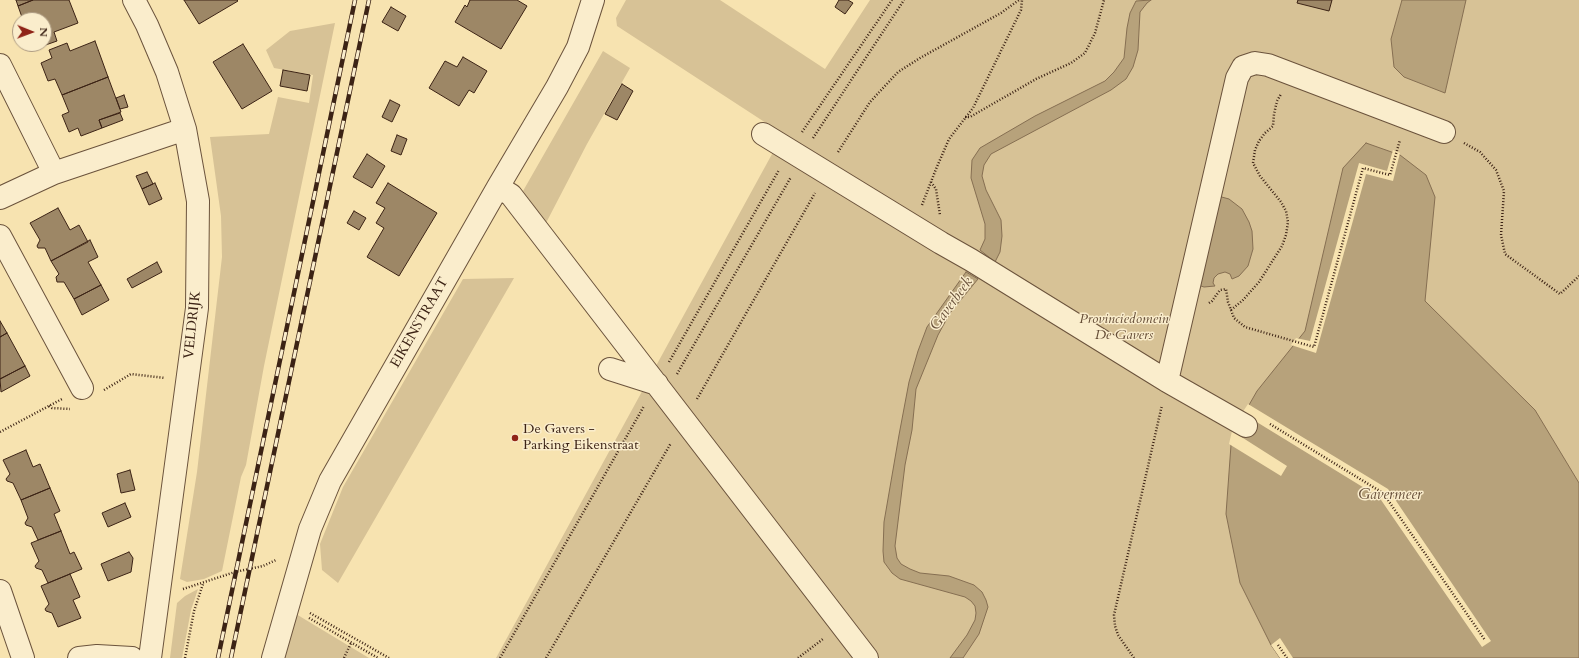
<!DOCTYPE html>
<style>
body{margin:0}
#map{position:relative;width:1579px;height:658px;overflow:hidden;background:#f7e3b0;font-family:Cardo,serif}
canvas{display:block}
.north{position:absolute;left:12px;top:12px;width:40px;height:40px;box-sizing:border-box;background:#faedcc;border:1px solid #ae9c83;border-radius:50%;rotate:91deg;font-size:11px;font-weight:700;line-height:16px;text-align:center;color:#3c2315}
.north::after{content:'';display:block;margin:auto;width:14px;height:18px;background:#8f2418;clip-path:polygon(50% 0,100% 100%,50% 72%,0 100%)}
</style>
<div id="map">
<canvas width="1579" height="658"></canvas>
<div class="north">N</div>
</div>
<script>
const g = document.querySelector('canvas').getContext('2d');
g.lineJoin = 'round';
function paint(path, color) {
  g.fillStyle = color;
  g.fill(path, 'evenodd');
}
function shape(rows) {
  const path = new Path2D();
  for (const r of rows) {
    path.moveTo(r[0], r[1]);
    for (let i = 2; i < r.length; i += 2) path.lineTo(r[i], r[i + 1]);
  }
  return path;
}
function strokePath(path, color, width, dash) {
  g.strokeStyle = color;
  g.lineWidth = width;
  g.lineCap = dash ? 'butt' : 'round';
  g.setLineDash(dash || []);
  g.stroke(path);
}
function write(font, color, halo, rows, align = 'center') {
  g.font = font + ' Cardo,serif';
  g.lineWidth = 3;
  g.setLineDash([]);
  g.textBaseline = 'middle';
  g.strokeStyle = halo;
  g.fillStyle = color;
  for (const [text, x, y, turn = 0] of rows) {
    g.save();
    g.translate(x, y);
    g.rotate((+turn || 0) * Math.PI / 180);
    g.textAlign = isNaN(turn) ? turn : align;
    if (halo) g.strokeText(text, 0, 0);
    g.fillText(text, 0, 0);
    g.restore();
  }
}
const green = shape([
 [626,0,720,0,825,69,870,0,1579,0,1579,658,496,658,783,134,617,26,616,18],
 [335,23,264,366,246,465,241,477,222,571,204,579,187,582,180,579,197,472,222,257,221,216,210,137,269,134,278,97,309,103,313,75,274,68,266,50,290,31],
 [603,51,630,68,587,144,546,223,523,191],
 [514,278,338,583,322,570,320,544,343,487,463,279],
 [198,589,191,610,182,658,170,658,177,603,185,596],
 [296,614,369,658,283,658]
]);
const water = shape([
 [1151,0,1147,3,1140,12,1138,50,1133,67,1126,79,1111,90,991,154,984,165,982,176,986,190,1001,220,1002,236,1000,252,995,262,980,250,985,239,985,224,971,178,972,160,980,148,1035,116,1105,81,1114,72,1124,58,1127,28,1130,13,1136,1,1151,0],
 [1402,0,1466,0,1445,93,1404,77,1394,67,1391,39,1402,0],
 [1366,143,1400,155,1426,175,1435,197,1425,301,1535,410,1579,483,1579,658,1280,658,1271,645,1240,583,1226,514,1231,445,1233,433,1257,391,1305,331,1343,168,1366,143],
 [1218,196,1229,199,1242,209,1249,222,1252,231,1253,249,1248,266,1239,276,1232,279,1230,274,1225,272,1218,274,1214,278,1213,283,1215,286,1204,287,1198,285,1218,196],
 [966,272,978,279,950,313,938,335,916,389,912,430,905,465,895,546,897,558,901,564,910,569,920,573,949,576,974,585,982,592,986,600,988,607,979,634,963,658,950,658,967,635,975,620,976,613,975,606,971,601,965,597,900,579,892,573,884,562,883,551,884,522,899,435,909,382,918,351,927,327,966,272]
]);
const pier = shape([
 [1393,150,1400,153,1393,181,1366,174,1316,353,1291,345,1296,338,1310,341,1359,163,1387,171],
 [1248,404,1388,489,1491,641,1482,647,1379,497,1242,413],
 [1232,431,1287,466,1281,476,1229,444],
 [1280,638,1293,658,1280,658,1271,645]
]);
const building = shape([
 [16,0,33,0,18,6,16,0],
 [33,0,69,0,78,23,54,32,57,41,37,48,36,44,44,44,44,20,23,20,18,6,33,0],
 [184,0,237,0,238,1,199,24,184,0],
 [470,0,517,0,527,6,501,49,455,22,465,5,467,7,470,0],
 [839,0,848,0,853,3,845,14,835,7,839,0],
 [1298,0,1332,0,1329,11,1297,3,1298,0],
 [391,7,406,16,398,31,382,22,391,7],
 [20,24,20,34,16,25,20,24],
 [95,41,108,77,62,95,55,79,48,81,41,63,52,58,49,50,67,43,70,51,95,41],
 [243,44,272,91,242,109,213,62,243,44],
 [463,57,487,71,474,93,469,90,459,106,429,88,445,61,457,67,463,57],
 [283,70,310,75,307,91,280,86,283,70],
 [108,77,121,112,99,120,102,128,81,136,78,128,69,132,62,115,69,112,62,95,108,77],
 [622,84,633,91,617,120,605,114,622,84],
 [124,95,128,107,120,109,116,98,124,95],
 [390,100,400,105,392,122,382,117,390,100],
 [120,113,123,120,102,128,99,120,120,113],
 [397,135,407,139,401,155,391,151,397,135],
 [367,154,385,166,372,188,353,177,367,154],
 [147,172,153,184,142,189,136,176,147,172],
 [155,183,162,199,149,205,142,189,155,183],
 [388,183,437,213,399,276,367,257,384,228,376,223,385,208,376,203,388,183],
 [58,208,70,230,79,225,88,242,51,261,45,248,38,248,37,246,40,240,30,223,58,208],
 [354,211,366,218,359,230,347,223,354,211],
 [90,240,98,257,88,262,101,285,74,299,64,282,57,282,56,277,59,274,51,261,90,240],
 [157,262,162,272,132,288,127,279,157,262],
 [101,285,109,300,82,315,74,299,101,285],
 [0,321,7,333,0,337,0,321],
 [7,333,25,366,0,379,0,337,7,333],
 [25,366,30,376,1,392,0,379,25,366],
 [26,450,33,467,40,464,50,488,21,500,13,483,7,481,6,479,10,474,3,460,26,450],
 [130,470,135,490,121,493,117,474,130,470],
 [50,488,60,511,54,514,61,531,38,540,32,527,26,525,25,523,28,518,21,500,50,488],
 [125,503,131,517,108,527,102,513,125,503],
 [61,531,70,554,74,552,82,569,48,583,42,570,36,568,35,566,39,561,31,543,61,531],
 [129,552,133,558,131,572,108,581,101,564,129,552],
 [70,574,80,597,73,600,81,618,58,627,52,613,46,611,45,609,49,604,41,586,70,574]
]);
const path = shape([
 [965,117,970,117,1036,79,1071,63,1085,53,1095,33,1104,0],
 [802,132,892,0],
 [813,138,904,0],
 [1464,143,1480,152,1496,170,1504,191,1501,235,1505,254,1560,294,1579,276],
 [838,152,870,102,898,72,920,58,1001,13,1019,0],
 [931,182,936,189,940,215],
 [922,205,936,169,949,139,973,108,1021,10,1022,0],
 [1209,303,1212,301,1220,290,1226,289,1228,302,1234,318,1245,327,1314,347,1363,168,1390,175,1400,140],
 [1231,310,1243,300,1259,282,1282,246,1286,235,1288,222,1286,211,1281,202,1260,176,1253,163,1255,150,1259,141,1265,133,1273,126,1274,114,1277,101,1281,94],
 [669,362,779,170],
 [677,374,791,177],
 [104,390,131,374,165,378],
 [697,399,815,193],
 [49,406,52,408,70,409],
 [1270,424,1383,493,1485,640],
 [0,432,62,399],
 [183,589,235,572,263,566,276,560],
 [310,613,389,658],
 [309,618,378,658],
 [1278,645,1287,658],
 [185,658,194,611,203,584],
 [344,658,351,643],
 [500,658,644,406],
 [546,658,671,443],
 [798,658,823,639],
 [1134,658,1118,635,1115,626,1114,615,1162,405]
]);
const minor = shape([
 [134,0,147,25,167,72,185,129,198,201,197,308,150,658],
 [0,65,54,173],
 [763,134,941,243,971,260,1167,381,1246,426],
 [498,187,511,195,867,658],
 [0,198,54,173,185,129],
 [0,236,82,388],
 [610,369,657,384],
 [1167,381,1237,78,1243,67,1255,63,1268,65,1444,132],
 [0,591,23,658],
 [79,658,97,656,132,658],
 [273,658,310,529,330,481,498,187,557,87,578,47,593,0]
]);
const rail = shape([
 [218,658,355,0],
 [231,658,369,0]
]);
const markers = [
 [515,438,4,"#8f2418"]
];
const parkNames = [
 ["Provinciedomein",1124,320],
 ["De Gavers",1124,336]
];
const streetNames = [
 ["EIKENSTRAAT",420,323,-60],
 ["VELDRIJK",193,325,-84]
];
const poiNames = [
 ["De Gavers -",523,430],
 ["Parking Eikenstraat",523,446]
];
const waterNames = [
 ["Gaverbeek",952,304,-54],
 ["Gavermeer",1390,496]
];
paint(green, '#d7c296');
paint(water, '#b7a27b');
strokePath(water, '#866f52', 1);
paint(pier, '#f7e3b0');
paint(building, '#9d8766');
strokePath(building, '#3c2315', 1);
strokePath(minor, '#6b533c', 24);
strokePath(path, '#3c2315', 2.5, [1, 2]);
strokePath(minor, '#faedcc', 22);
strokePath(rail, '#3c2315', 4.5);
strokePath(rail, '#faedcc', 3, [9]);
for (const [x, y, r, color] of markers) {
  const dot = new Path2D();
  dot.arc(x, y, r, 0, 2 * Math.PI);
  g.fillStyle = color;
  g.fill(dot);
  strokePath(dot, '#faedcc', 1.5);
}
write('italic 14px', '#634b35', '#faedcc', parkNames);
write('14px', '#3c2315', '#faedcc', streetNames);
write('14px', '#3c2315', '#faedcc', poiNames, 'left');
write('italic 15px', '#674f39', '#faedcc', waterNames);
</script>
